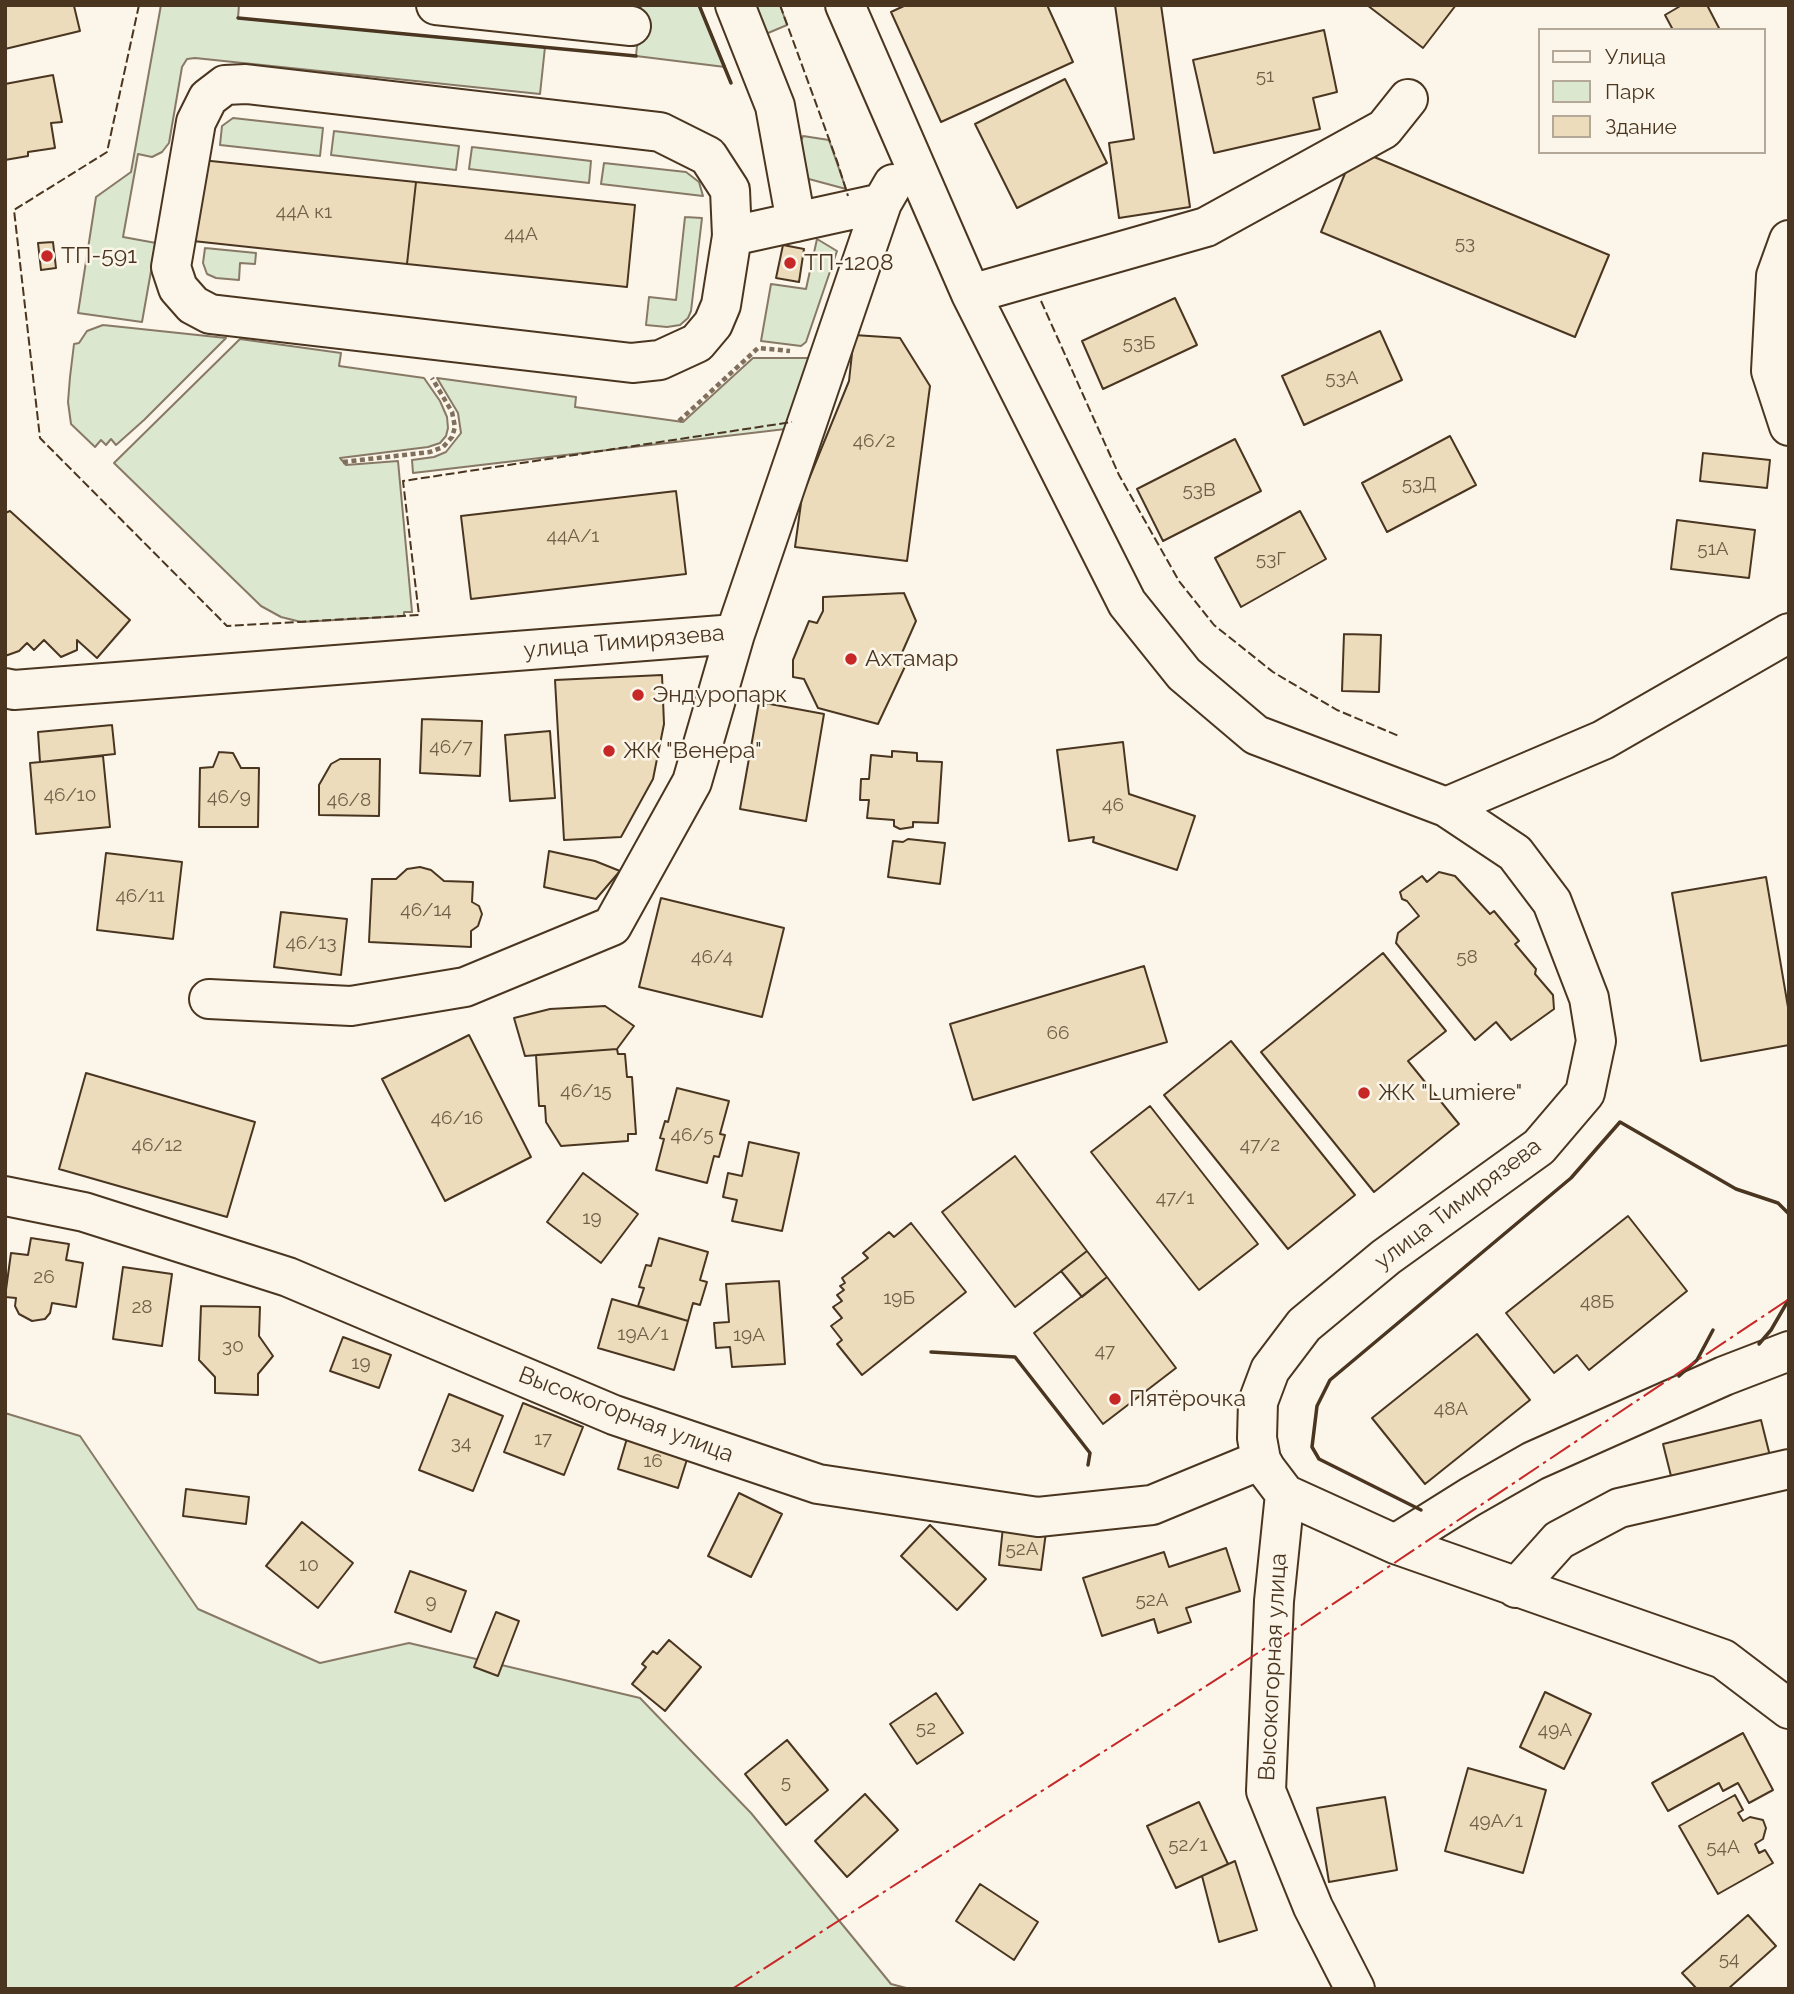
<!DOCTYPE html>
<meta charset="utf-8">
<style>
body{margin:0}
#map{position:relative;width:1794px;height:1994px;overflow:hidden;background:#fbf6e9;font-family:Raleway,sans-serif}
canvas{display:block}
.frame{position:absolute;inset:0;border:7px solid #4a3520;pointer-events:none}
.legend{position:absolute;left:1538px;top:28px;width:228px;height:126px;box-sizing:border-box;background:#fbf6e9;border:2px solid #b4a999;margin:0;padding:9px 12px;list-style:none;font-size:21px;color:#4a3520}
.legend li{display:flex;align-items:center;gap:14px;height:35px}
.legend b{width:35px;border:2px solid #b4a999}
</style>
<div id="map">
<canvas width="1794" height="1994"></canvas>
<div class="frame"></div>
<ul class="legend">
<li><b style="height:9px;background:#fbf6e9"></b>Улица</li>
<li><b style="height:19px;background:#dce7d0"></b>Парк</li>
<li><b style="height:19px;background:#ecdcbc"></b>Здание</li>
</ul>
</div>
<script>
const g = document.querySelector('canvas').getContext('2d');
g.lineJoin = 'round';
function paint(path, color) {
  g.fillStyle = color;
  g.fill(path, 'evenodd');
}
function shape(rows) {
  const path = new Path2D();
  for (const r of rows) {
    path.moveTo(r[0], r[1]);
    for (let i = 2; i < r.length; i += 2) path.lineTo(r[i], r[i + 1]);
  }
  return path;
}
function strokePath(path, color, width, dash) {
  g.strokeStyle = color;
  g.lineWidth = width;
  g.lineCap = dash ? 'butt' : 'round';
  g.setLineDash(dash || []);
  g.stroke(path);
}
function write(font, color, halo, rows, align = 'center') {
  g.font = font + ' Raleway,sans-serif';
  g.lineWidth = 5;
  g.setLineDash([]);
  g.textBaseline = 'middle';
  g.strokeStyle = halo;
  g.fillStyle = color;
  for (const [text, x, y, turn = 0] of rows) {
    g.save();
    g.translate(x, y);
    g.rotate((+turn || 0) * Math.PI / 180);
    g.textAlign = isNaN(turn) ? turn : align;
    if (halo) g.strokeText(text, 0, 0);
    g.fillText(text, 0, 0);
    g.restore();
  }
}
const green = shape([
 [161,5,239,5,238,18,545,47,540,94,195,58,187,59,182,67,169,143,162,152,152,157,138,154,123,237,156,243,142,322,78,313,96,197,131,172,161,5],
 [641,5,699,5,725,67,636,56,641,5],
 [749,5,780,5,787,25,761,36,749,5],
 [233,118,323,128,320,156,220,145,222,126,233,118],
 [334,131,459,146,456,170,331,155,334,131],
 [803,136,829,140,846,189,794,175,798,148,803,136],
 [472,147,591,161,589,183,469,169,472,147],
 [604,163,686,172,699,182,703,196,601,184,604,163],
 [685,217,702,218,691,311,688,318,680,325,667,327,646,325,649,297,676,300,685,217],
 [817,239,837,251,806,342,801,346,761,341,771,284,806,289,817,239],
 [205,248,256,253,255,264,240,263,239,280,216,278,207,274,203,263,205,248],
 [103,325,226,338,144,420,116,445,111,439,106,445,101,440,95,447,71,424,68,402,70,377,74,344,79,343,87,331,103,325],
 [240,339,341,353,339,366,424,378,440,401,447,417,448,428,446,436,440,443,428,447,340,458,346,465,398,461,412,612,404,612,404,616,301,622,281,617,261,606,114,463,240,339],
 [753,358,811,358,794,428,413,473,412,460,434,457,446,452,461,433,458,413,437,378,576,397,575,407,683,422,753,358],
 [5,1413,80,1436,198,1609,320,1663,409,1643,640,1698,751,1813,891,1984,910,1989,5,1989,5,1413]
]);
const building = shape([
 [5,5,78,5,74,6,80,31,5,49,5,5],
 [906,5,1047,5,1073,62,941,122,891,12,906,5],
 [1115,5,1161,5,1190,207,1119,218,1109,143,1134,139,1115,5],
 [1367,5,1456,5,1423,48,1367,5],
 [1682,5,1707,5,1720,30,1673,30,1665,15,1682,5],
 [1324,30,1337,92,1313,98,1320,129,1214,153,1193,60,1324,30],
 [53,75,62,122,51,123,55,148,28,152,28,156,5,160,5,84,53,75],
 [1065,79,1107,163,1017,208,975,124,1065,79],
 [1355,149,1609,255,1575,337,1321,232,1355,149],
 [201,160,416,182,407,264,193,241,201,160],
 [416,182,635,205,627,287,407,264,416,182],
 [53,242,56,268,41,270,38,243,53,242],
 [783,245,804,249,799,282,776,278,783,245],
 [1175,298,1197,345,1103,389,1082,341,1175,298],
 [1380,331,1402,380,1304,425,1282,376,1380,331],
 [854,335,900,338,930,386,907,561,795,547,802,496,849,381,854,335],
 [1450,436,1476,485,1387,532,1362,483,1450,436],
 [1235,439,1261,491,1163,541,1137,489,1235,439],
 [1703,453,1770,460,1767,488,1700,481,1703,453],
 [676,491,686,574,471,599,461,516,676,491],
 [10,511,130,620,97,658,77,640,77,650,61,657,44,640,34,650,27,643,19,651,5,656,5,513,10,511],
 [1300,511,1326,559,1241,607,1215,558,1300,511],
 [1677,520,1755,530,1749,578,1671,569,1677,520],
 [904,593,916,621,901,655,909,658,878,724,818,708,804,679,793,677,793,660,809,621,817,623,823,611,823,597,904,593],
 [1344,634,1381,635,1379,692,1342,691,1344,634],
 [662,675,664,724,653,779,621,837,564,840,555,680,662,675],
 [759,702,824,714,806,821,740,809,759,702],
 [422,719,482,721,480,776,420,773,422,719],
 [112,725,115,754,40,762,38,732,112,725],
 [550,731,555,798,510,801,505,735,550,731],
 [1123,742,1129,794,1195,816,1177,870,1093,842,1094,837,1069,841,1057,750,1123,742],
 [892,751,917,753,917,761,942,762,938,823,913,822,913,827,900,829,894,826,894,820,867,818,869,800,860,800,861,779,869,779,871,755,892,757,892,751],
 [219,752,233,753,241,768,259,768,258,827,199,827,200,768,213,767,219,752],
 [103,756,110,827,36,834,30,763,103,756],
 [340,759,380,759,379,816,319,815,319,785,331,764,340,759],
 [908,839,945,843,940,884,888,877,893,841,903,842,908,839],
 [549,851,595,861,620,871,596,899,544,887,549,851],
 [106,853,182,862,173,939,97,930,106,853],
 [420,867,431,870,444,881,473,882,472,902,479,906,482,914,478,926,471,931,471,947,369,942,372,879,396,879,407,869,420,867],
 [1439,872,1455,876,1490,914,1494,911,1519,941,1515,944,1536,969,1535,974,1553,995,1554,1009,1511,1040,1496,1022,1475,1040,1396,943,1398,933,1419,916,1407,901,1402,899,1400,892,1422,876,1427,882,1439,872],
 [1766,877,1789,1013,1789,1045,1701,1061,1672,893,1766,877],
 [661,898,784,928,762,1017,639,987,661,898],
 [281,912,347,919,341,975,274,967,281,912],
 [1383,953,1446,1031,1408,1061,1459,1124,1374,1192,1261,1052,1383,953],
 [1144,966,1167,1042,973,1100,950,1024,1144,966],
 [605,1006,634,1026,617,1049,525,1056,514,1018,550,1009,605,1006],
 [469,1035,531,1157,445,1201,382,1079,469,1035],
 [1231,1041,1355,1195,1288,1249,1164,1095,1231,1041],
 [617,1049,618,1054,625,1054,627,1077,632,1077,636,1134,628,1134,628,1141,561,1146,546,1122,545,1106,539,1106,536,1055,617,1049],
 [86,1073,255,1122,227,1217,59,1169,86,1073],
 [677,1088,729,1101,720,1134,725,1135,719,1157,714,1156,707,1183,656,1170,664,1139,660,1138,665,1121,668,1122,677,1088],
 [1150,1106,1258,1244,1199,1290,1091,1152,1150,1106],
 [749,1142,799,1153,782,1231,732,1221,737,1200,723,1197,728,1173,742,1176,749,1142],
 [1015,1156,1087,1251,1015,1307,942,1212,1015,1156],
 [583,1173,638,1214,601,1263,547,1222,583,1173],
 [1628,1216,1687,1291,1589,1370,1577,1355,1554,1373,1506,1313,1628,1216],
 [911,1223,966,1292,862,1375,837,1344,842,1340,831,1326,842,1318,833,1307,842,1301,837,1295,844,1290,840,1286,845,1283,842,1278,868,1258,863,1253,889,1232,894,1237,911,1223],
 [31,1238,69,1244,66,1260,83,1263,76,1307,52,1303,50,1313,45,1319,32,1321,19,1314,15,1306,16,1298,5,1297,11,1253,28,1255,31,1238],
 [659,1238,708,1252,700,1280,707,1282,700,1305,693,1303,688,1321,638,1306,644,1288,639,1287,646,1265,651,1266,659,1238],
 [1087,1251,1107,1277,1082,1297,1061,1271,1087,1251],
 [123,1267,172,1274,162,1346,113,1339,123,1267],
 [1107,1277,1176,1368,1103,1424,1034,1333,1107,1277],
 [779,1281,785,1364,732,1367,730,1347,716,1348,714,1323,729,1322,726,1284,779,1281],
 [612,1299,688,1321,674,1370,598,1348,612,1299],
 [201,1306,260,1307,259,1336,273,1356,258,1374,258,1395,215,1393,215,1377,199,1360,201,1306],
 [1477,1334,1530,1400,1425,1484,1372,1418,1477,1334],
 [343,1337,391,1355,379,1388,330,1371,343,1337],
 [449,1394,503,1416,473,1491,419,1470,449,1394],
 [523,1403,583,1427,564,1475,504,1452,523,1403],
 [1761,1420,1771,1460,1673,1484,1663,1444,1761,1420],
 [628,1435,689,1453,678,1488,618,1469,628,1435],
 [186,1489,249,1497,246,1524,183,1516,186,1489],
 [739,1493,782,1514,751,1577,708,1556,739,1493],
 [302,1522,353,1563,318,1608,266,1566,302,1522],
 [930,1525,986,1579,957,1610,901,1556,930,1525],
 [1003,1527,1046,1532,1041,1570,999,1565,1003,1527],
 [1226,1548,1240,1591,1186,1608,1191,1622,1158,1633,1154,1619,1102,1636,1083,1578,1164,1552,1169,1567,1226,1548],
 [410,1571,466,1591,451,1632,395,1612,410,1571],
 [496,1612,519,1621,498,1676,474,1667,496,1612],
 [669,1640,701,1667,665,1711,632,1684,646,1667,642,1664,653,1651,657,1654,669,1640],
 [1545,1692,1591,1714,1564,1769,1520,1747,1545,1692],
 [936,1693,963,1733,917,1764,890,1724,936,1693],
 [1743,1733,1773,1790,1749,1803,1738,1783,1723,1791,1719,1783,1668,1811,1652,1783,1743,1733],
 [787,1740,828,1790,786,1825,745,1774,787,1740],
 [1468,1768,1546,1790,1523,1873,1445,1851,1468,1768],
 [865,1794,898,1830,847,1877,815,1841,865,1794],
 [1735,1795,1743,1810,1738,1813,1743,1821,1750,1817,1763,1820,1766,1828,1763,1839,1755,1844,1759,1853,1765,1850,1773,1863,1718,1894,1679,1826,1735,1795],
 [1385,1797,1397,1870,1329,1882,1317,1808,1385,1797],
 [1199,1802,1228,1864,1176,1888,1147,1826,1199,1802],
 [1235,1861,1257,1930,1219,1942,1202,1876,1235,1861],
 [980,1884,1038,1922,1014,1960,956,1921,980,1884],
 [1748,1915,1776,1946,1728,1989,1697,1989,1682,1973,1748,1915]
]);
const path = shape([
 [679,421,758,348,790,351],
 [343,462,430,452,443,447,452,437,455,427,452,412,432,378]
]);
const minor = shape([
 [436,5,631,26],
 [735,5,775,106,796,222],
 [845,5,971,294,1127,603,1184,674,1256,735,1446,807,1515,853,1552,902,1589,998,1596,1041,1585,1093,1539,1147,1386,1257,1304,1325,1270,1370,1258,1402,1257,1438,1261,1460,1266,1469,1285,1494,1395,1544,1723,1659,1789,1709],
 [732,236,730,190,708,156,660,132,246,84,225,85,208,98,196,122,171,267,178,288,193,305,210,314,632,363,660,360,697,343,713,324,721,305,732,236,882,203],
 [1789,240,1776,276,1771,371,1789,426],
 [971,294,1206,227,1384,129,1408,99],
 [5,688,14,690,735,634,882,203,893,184],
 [1446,807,1603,740,1789,633],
 [209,999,351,1006,465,987,612,926,692,782,735,634],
 [5,1196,84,1212,288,1277,614,1415,818,1484,1038,1517,1152,1505,1261,1460],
 [1285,1494,1274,1601,1266,1791,1313,1907,1355,1989],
 [1395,1544,1470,1497,1533,1461,1724,1376,1789,1351],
 [1516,1588,1559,1540,1619,1508,1789,1469]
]);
const fence = shape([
 [139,5,107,152,14,210,40,438,227,626,419,615,403,481,792,422],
 [780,5,837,161,848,196],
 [1041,301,1119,475,1179,581,1214,625,1273,672,1337,710,1399,736]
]);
const wall = shape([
 [699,5,731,83],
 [238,18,636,56],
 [1759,1344,1771,1330,1789,1299],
 [931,1352,1015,1357,1090,1453,1088,1465],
 [1679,1376,1697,1360,1713,1330],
 [1421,1510,1319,1459,1312,1447,1317,1406,1330,1380,1571,1178,1620,1122,1736,1189,1778,1203,1789,1214]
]);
const power = shape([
 [732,1989,1300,1626,1789,1299]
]);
const markers = [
 [47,256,7,"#c62828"],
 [790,263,7,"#c62828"],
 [851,659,7,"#c62828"],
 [638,695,7,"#c62828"],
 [609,751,7,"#c62828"],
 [1364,1093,7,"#c62828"],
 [1115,1399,7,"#c62828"]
];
const numberNames = [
 ["51",1265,76],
 ["44А к1",304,212],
 ["44А",521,234],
 ["53",1465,243],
 ["53Б",1139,343],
 ["53А",1342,378],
 ["46/2",874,441],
 ["53Д",1419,484],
 ["53В",1199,490],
 ["44А/1",573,536],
 ["51А",1713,549],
 ["53Г",1271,559],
 ["46/7",451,747],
 ["46/10",70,795],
 ["46/9",229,797],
 ["46/8",349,800],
 ["46",1113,805],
 ["46/11",140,896],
 ["46/14",426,910],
 ["46/13",311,943],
 ["46/4",712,957],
 ["58",1467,957],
 ["66",1058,1033],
 ["46/15",586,1091],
 ["46/16",457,1118],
 ["46/5",692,1135],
 ["46/12",157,1145],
 ["47/2",1260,1145],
 ["47/1",1175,1198],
 ["19",592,1218],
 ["26",44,1277],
 ["19Б",899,1298],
 ["48Б",1597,1302],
 ["28",142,1307],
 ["19А/1",643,1334],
 ["19А",749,1335],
 ["30",233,1346],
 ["47",1105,1351],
 ["19",361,1363],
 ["48А",1451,1409],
 ["17",543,1439],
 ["34",461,1443],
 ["16",653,1461],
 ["52А",1022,1549],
 ["10",309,1565],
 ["52А",1152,1600],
 ["9",431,1602],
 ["52",926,1728],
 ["49А",1555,1730],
 ["5",786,1782],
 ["49А/1",1496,1821],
 ["52/1",1188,1845],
 ["54А",1723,1847],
 ["54",1729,1959]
];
const poiNames = [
 ["ТП-591",61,256],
 ["ТП-1208",804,263],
 ["Ахтамар",865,659],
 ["Эндуропарк",652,695],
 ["ЖК \"Венера\"",623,751],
 ["ЖК \"Lumiere\"",1378,1093],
 ["Пятёрочка",1129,1399]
];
const streetNames = [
 ["улица Тимирязева",624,642,-5],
 ["улица Тимирязева",1458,1204,-37],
 ["Высокогорная улица",626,1415,21],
 ["Высокогорная улица",1273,1667,-87]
];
paint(green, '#dce7d0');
strokePath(green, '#887966', 2);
paint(building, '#ecdcbc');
strokePath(building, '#4a3520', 2);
strokePath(minor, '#4a3520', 42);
strokePath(path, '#7f6f5c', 4.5, [5, 3.5]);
strokePath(minor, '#fbf6e9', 38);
strokePath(fence, '#4a3520', 2, [9, 3.5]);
strokePath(wall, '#4a3520', 3.5);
strokePath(power, '#c62828', 2, [24, 5, 3.5, 5]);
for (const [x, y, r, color] of markers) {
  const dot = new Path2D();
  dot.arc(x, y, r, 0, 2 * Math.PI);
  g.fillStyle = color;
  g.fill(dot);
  strokePath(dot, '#fbf6e9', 2.5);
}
write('19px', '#725f47', null, numberNames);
write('23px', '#4a3520', '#fbf6e9', poiNames, 'left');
write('23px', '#4a3520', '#fbf6e9', streetNames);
</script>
